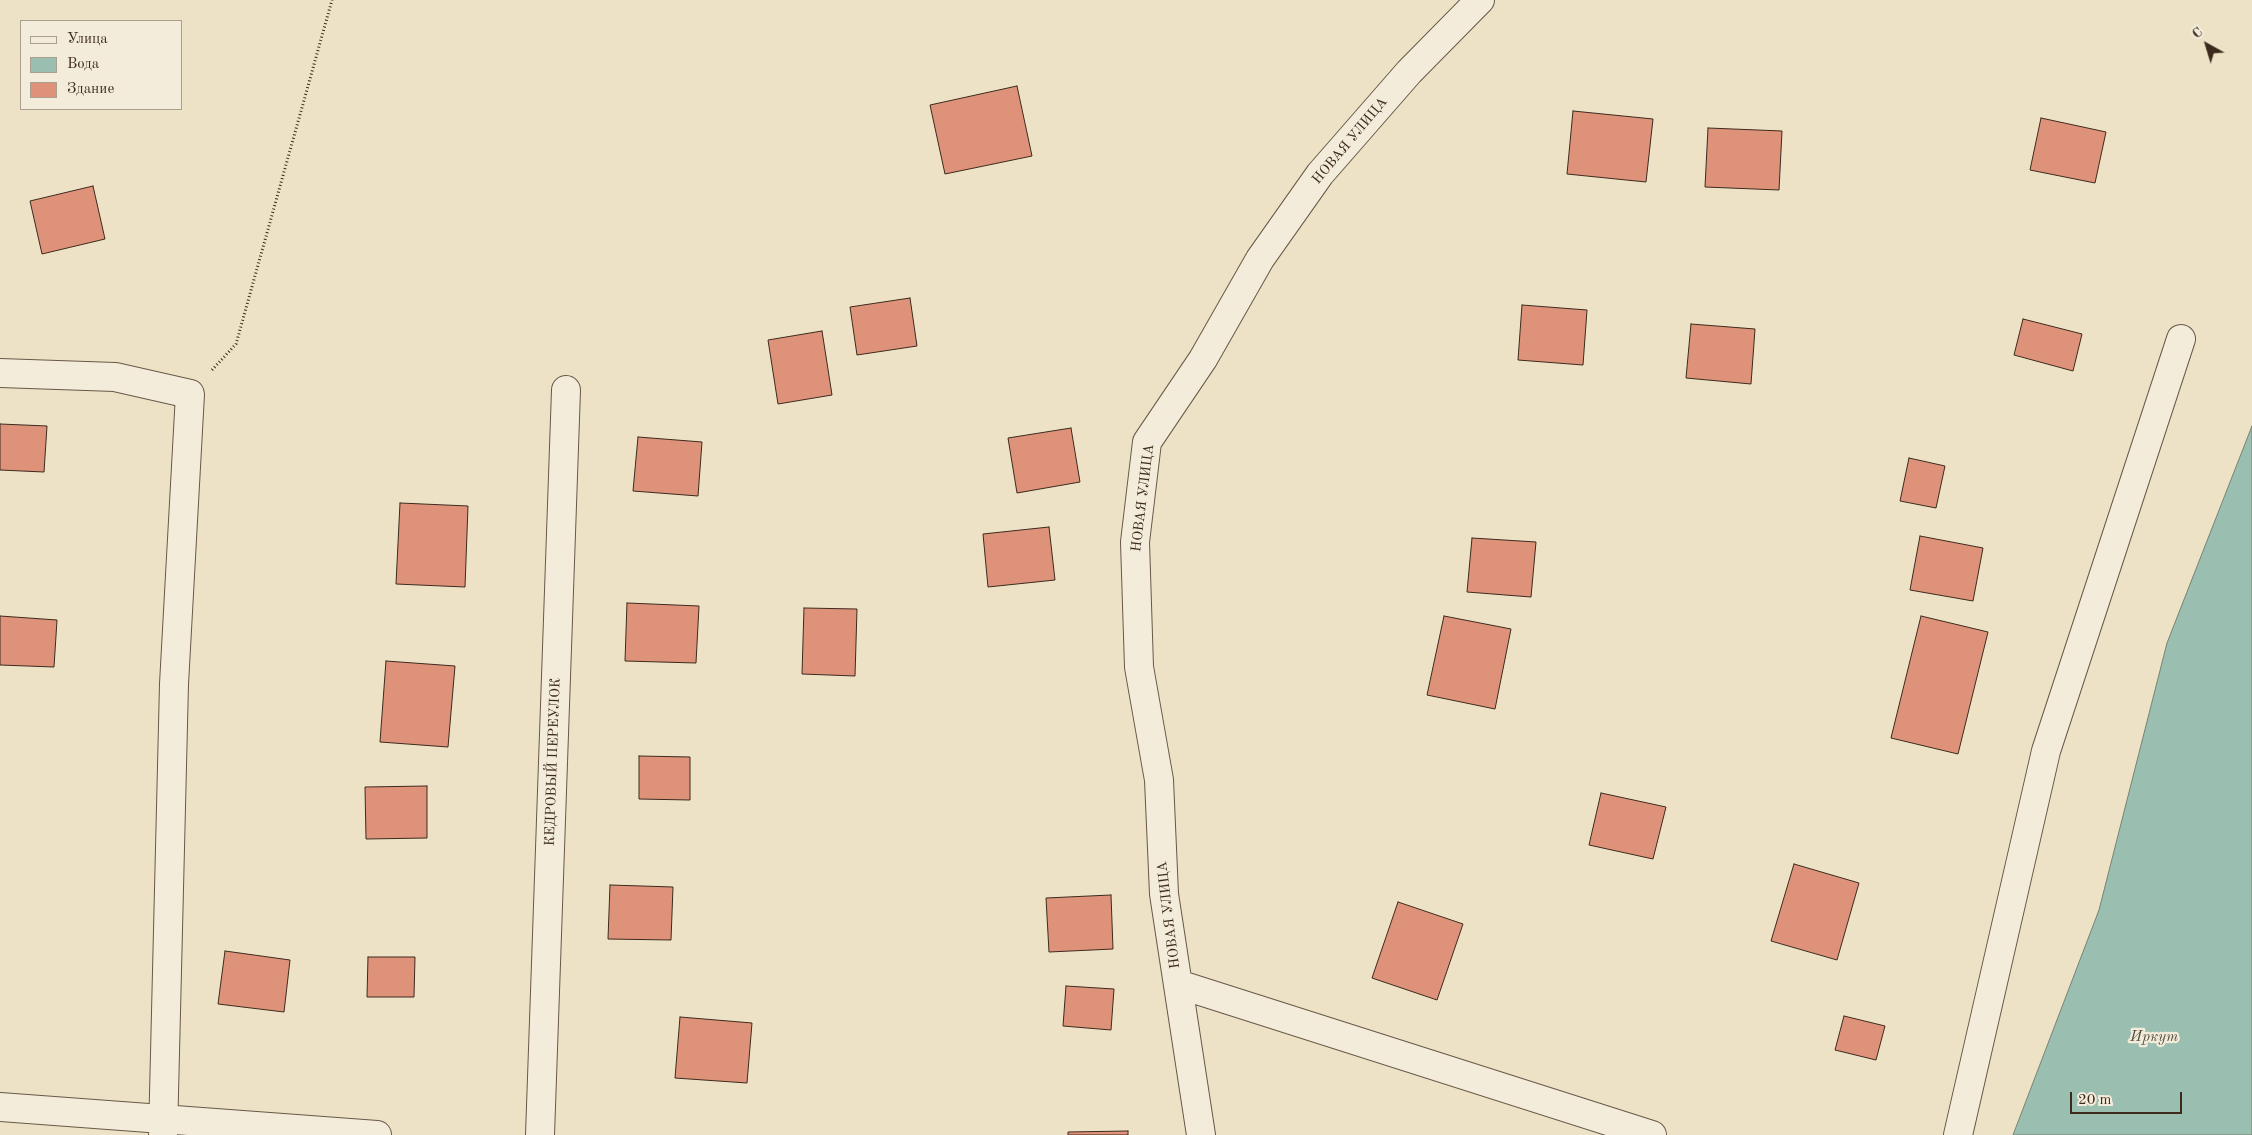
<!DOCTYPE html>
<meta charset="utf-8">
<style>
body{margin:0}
#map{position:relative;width:2252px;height:1135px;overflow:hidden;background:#ede2c6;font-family:"Old Standard TT",serif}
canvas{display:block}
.legend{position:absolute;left:20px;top:20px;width:162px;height:90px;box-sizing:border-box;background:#f3ecda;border:1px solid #aa9e8e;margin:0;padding:6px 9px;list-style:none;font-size:15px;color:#3c2a1d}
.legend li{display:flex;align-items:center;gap:10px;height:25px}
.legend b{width:25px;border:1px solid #aa9e8e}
.north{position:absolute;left:2182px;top:20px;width:50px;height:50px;-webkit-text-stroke:4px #f3ecda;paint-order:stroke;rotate:321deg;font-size:14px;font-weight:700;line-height:20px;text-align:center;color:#3c2a1d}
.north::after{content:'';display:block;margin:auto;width:18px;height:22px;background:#3c2a1d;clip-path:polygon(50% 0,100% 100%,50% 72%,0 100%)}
.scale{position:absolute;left:2070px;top:1092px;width:112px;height:22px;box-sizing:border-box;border:2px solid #3c2a1d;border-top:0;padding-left:6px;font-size:15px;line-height:18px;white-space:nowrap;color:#3c2a1d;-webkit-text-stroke:4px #f3ecda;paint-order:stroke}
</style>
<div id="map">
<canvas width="2252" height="1135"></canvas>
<ul class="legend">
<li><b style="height:6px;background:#f3ecda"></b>Улица</li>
<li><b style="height:14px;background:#9abeb0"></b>Вода</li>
<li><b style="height:14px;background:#df927a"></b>Здание</li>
</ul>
<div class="north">С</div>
<div class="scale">20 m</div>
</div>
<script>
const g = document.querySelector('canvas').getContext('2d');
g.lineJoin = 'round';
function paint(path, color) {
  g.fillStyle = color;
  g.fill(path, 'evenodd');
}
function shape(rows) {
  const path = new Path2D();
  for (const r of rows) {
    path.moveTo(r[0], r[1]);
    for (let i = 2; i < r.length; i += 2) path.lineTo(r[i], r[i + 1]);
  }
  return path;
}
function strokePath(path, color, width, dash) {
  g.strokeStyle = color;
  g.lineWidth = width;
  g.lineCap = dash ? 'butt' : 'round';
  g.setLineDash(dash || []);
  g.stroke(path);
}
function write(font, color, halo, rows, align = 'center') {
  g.font = font + ' "Old Standard TT",serif';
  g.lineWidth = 4.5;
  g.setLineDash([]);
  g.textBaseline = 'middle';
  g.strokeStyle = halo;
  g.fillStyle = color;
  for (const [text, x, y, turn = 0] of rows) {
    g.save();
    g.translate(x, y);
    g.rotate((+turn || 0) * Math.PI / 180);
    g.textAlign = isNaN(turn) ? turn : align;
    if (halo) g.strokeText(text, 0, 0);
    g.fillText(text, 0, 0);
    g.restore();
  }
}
const water = shape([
 [2252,426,2252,1135,2013,1135,2099,910,2167,643,2252,426]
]);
const building = shape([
 [1017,86,1032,156,945,174,930,105,1017,86],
 [1573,111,1653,119,1646,182,1567,174,1573,111],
 [2041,118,2106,132,2095,183,2030,170,2041,118],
 [1708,128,1782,131,1779,190,1705,187,1708,128],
 [93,186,105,239,42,254,30,201,93,186],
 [910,298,917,346,857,355,850,307,910,298],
 [1522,305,1587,310,1583,365,1518,360,1522,305],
 [2023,319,2082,334,2073,371,2014,355,2023,319],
 [1691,324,1755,329,1751,384,1686,378,1691,324],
 [822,331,832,395,778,404,768,340,822,331],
 [0,424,47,426,44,472,0,470,0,424],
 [1071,428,1080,482,1017,493,1008,438,1071,428],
 [638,437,702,442,698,496,633,491,638,437],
 [1909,458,1945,466,1936,508,1900,501,1909,458],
 [400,503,468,506,465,587,396,584,400,503],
 [1049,527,1055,580,988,587,983,534,1049,527],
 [1920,536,1983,548,1973,601,1910,590,1920,536],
 [1472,538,1536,542,1531,597,1467,592,1472,538],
 [627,603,699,606,696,663,625,661,627,603],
 [804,608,857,609,855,676,802,674,804,608],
 [0,616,57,620,54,667,0,665,0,616],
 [1444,616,1511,629,1495,709,1427,695,1444,616],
 [1921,616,1988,632,1958,754,1891,738,1921,616],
 [386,661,455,666,448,747,380,742,386,661],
 [639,756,690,757,690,800,639,799,639,756],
 [427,786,427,838,366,839,365,787,427,786],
 [1601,793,1666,807,1653,859,1589,845,1601,793],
 [1794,864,1859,883,1837,960,1771,941,1794,864],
 [610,885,673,887,671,940,608,939,610,885],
 [1111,895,1113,949,1049,952,1046,898,1111,895],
 [1398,902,1463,924,1437,1000,1372,978,1398,902],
 [225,951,290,960,284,1012,218,1004,225,951],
 [368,957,415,957,414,997,367,997,368,957],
 [1066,986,1114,989,1111,1030,1063,1026,1066,986],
 [1844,1016,1885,1026,1876,1060,1835,1050,1844,1016],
 [680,1017,752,1023,747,1083,675,1078,680,1017],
 [1128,1131,1128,1135,1068,1135,1068,1132,1128,1131]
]);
const path = shape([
 [212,370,236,344,332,0]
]);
const street = shape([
 [0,373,115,377,190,394,174,684,163,1135],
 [1178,984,1652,1135],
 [0,1107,377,1135],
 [540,1135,566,390],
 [1201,1135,1164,894,1159,780,1139,667,1135,542,1147,442,1203,359,1260,259,1320,174,1409,72,1480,0],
 [1958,1135,2046,751,2181,339]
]);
const streetNames = [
 ["НОВАЯ УЛИЦА",1350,141,-50],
 ["НОВАЯ УЛИЦА",1143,498,-83],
 ["КЕДРОВЫЙ ПЕРЕУЛОК",553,762,-88],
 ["НОВАЯ УЛИЦА",1169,915,-97]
];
const waterNames = [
 ["Иркут",2154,1037]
];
paint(water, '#9abeb0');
strokePath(water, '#748375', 1);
paint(building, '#df927a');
strokePath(building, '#3c2a1d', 1);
strokePath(street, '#685847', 30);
strokePath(path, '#3c2a1d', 3, [1, 2.5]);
strokePath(street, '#f3ecda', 28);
write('14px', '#3c2a1d', '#f3ecda', streetNames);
write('italic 15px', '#544f42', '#f3ecda', waterNames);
</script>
